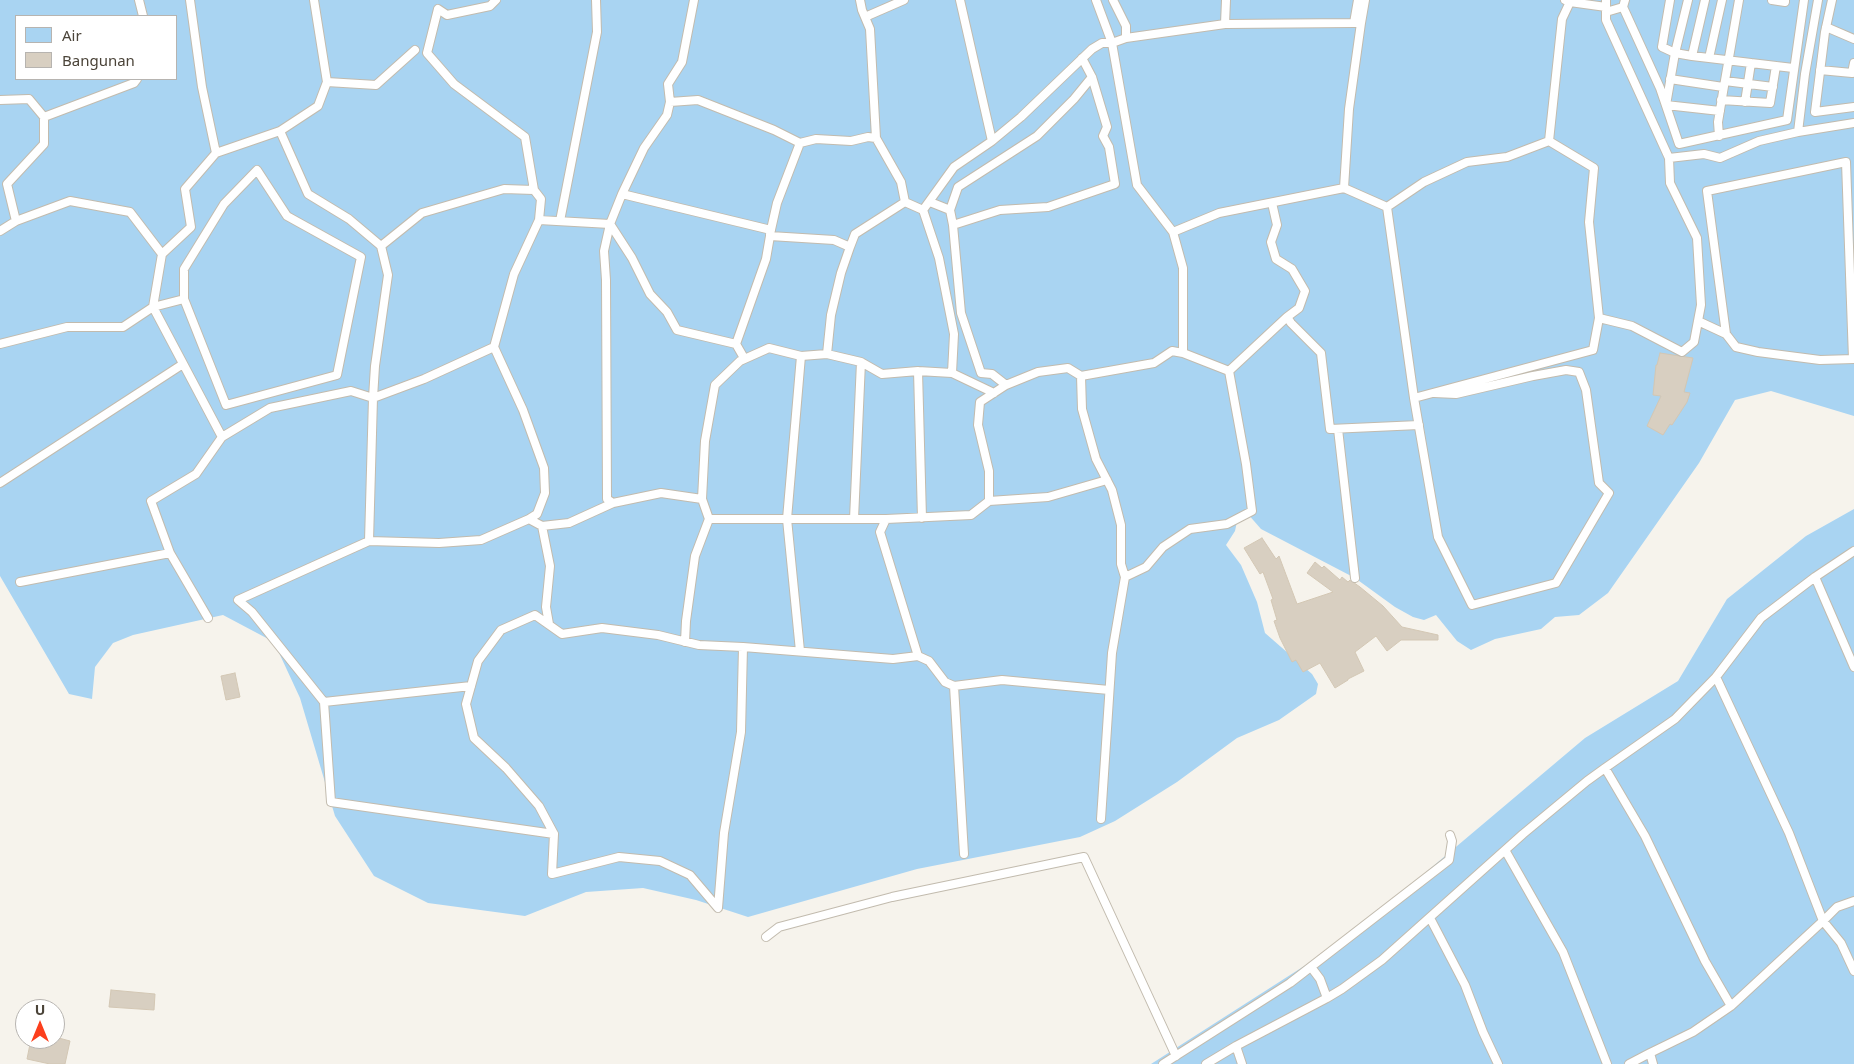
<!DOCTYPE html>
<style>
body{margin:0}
#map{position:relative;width:1854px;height:1064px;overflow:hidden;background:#f6f3ec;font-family:"Noto Sans",sans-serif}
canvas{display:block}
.legend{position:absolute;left:15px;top:15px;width:162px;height:65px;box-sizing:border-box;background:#fff;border:1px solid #b7b4b0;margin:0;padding:6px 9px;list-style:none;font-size:15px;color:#4b4439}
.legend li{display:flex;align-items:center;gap:10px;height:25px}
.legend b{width:25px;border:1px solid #b7b4b0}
.north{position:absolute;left:15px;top:999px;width:50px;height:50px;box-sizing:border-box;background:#fff;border:1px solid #b7b4b0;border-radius:50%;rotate:0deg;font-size:14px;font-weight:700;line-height:20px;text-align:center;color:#4b4439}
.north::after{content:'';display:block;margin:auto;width:18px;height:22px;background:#fc3f1d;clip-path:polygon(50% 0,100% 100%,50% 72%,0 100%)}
</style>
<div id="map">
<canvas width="1854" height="1064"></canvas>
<ul class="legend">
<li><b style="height:14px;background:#a9d4f2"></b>Air</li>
<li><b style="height:14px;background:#d8cfc1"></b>Bangunan</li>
</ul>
<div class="north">U</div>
</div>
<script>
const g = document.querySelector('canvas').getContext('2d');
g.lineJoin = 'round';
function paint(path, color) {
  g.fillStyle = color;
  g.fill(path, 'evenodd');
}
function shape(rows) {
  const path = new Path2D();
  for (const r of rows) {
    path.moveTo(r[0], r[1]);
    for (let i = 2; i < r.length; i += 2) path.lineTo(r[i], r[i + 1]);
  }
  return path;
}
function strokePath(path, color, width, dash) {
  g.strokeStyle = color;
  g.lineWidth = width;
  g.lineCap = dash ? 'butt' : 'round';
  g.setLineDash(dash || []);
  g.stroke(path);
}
const water = shape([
 [0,0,1854,0,1854,416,1771,391,1735,400,1699,463,1608,593,1579,615,1555,617,1541,629,1495,639,1471,650,1457,641,1436,615,1424,620,1413,617,1395,607,1355,578,1261,529,1247,513,1238,517,1235,531,1226,545,1241,565,1257,602,1265,633,1312,674,1318,684,1316,694,1279,720,1237,738,1177,782,1115,821,1080,837,917,869,748,917,696,900,643,888,586,892,525,916,428,903,374,876,335,816,300,698,274,642,223,615,133,635,113,643,95,667,92,699,69,694,0,576],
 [16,16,176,16,176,79,16,79],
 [1854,509,1854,1064,1151,1064,1348,938,1585,738,1678,681,1727,599,1806,536]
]);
const building = shape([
 [1660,353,1693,358,1684,392,1690,393,1687,402,1672,425,1670,424,1663,435,1647,426,1661,396,1653,395,1656,365,1657,365,1660,353],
 [1262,538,1276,559,1279,556,1297,604,1333,592,1307,573,1315,562,1322,568,1324,566,1340,580,1342,577,1348,582,1350,580,1360,587,1383,606,1402,627,1438,635,1438,640,1401,640,1387,651,1376,636,1355,652,1364,671,1348,679,1348,680,1335,688,1320,663,1303,672,1296,660,1292,662,1280,638,1274,621,1277,620,1271,600,1273,599,1263,572,1260,574,1244,548,1262,538],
 [235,673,240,697,226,700,221,676,235,673],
 [111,990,155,994,154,1010,109,1007,111,990],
 [55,1037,70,1041,65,1064,50,1064,27,1059,31,1039,55,1039,55,1037]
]);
const service = shape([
 [139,0,143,16],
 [496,0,490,6,447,15,438,9,427,53,454,84,525,137,534,190],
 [860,0,862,10,870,29,876,138],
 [1096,0,1112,43,1126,38],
 [1113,0,1126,26,1126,38,1225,24],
 [1226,0,1225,24,1354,23],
 [1358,0,1354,23,1361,23,1365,0],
 [1571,0,1570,2,1606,7],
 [1606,0,1606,20,1669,158,1704,154,1720,158,1759,141,1798,132],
 [1670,0,1662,47,1675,53,1688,0],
 [1705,0,1692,56,1709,58,1722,0],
 [1772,0,1785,2,1785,0],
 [1818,0,1805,74,1798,132,1854,123],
 [1832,0,1825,32,1815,112,1854,107],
 [1623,7,1660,88,1679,144,1787,120,1804,0],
 [1606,12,1623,7,1625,0],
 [865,17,904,0],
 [1361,23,1349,109,1344,188,1387,207,1424,182,1467,162,1507,157,1549,141,1562,19,1570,2,1565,0],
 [1826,27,1854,39],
 [1692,56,1675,53,1666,105,1720,111],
 [1709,58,1793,68],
 [1820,70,1852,73,1854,63],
 [1670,79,1723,87],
 [1725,81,1773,87],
 [327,82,376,85,415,50],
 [0,100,29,99,44,117,134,83,137,79],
 [1721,100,1770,103,1776,66],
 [670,102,668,84,682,62,694,0],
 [1745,102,1751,63],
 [44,117,44,144,7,184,16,221,70,201,130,212,162,254,191,227,185,189,216,153,202,87,190,0],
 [280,131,308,194,349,219,381,246,422,213,504,189,534,190,541,199,539,220],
 [1719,136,1718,122,1723,92,1739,0],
 [992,141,1021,117,1092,49,1102,43,1112,43,1137,185,1173,232,1219,213,1344,188],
 [216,153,280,131,318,106,327,82,314,0],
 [622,194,644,148,667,115,670,102,698,100,774,130,800,143],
 [930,202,950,210,953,225,961,313,981,373,992,374,1006,385],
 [1272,203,1277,225,1271,242,1276,259,1292,269,1305,291,1299,308,1287,317,1291,323,1321,353,1330,429,1419,425],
 [1387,207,1414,398,1593,350,1599,318,1589,222,1594,168,1549,141],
 [923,210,954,167,992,141,960,0],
 [950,210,958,187,1037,136,1074,99,1092,77],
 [560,221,597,32,596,0],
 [610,224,632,258,650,294,667,312,677,330,736,344,744,358],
 [953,225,1000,210,1048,207,1115,184,1109,147,1103,136,1107,127,1092,77,1082,58],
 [0,231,16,221],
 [1173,232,1183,268,1183,353,1229,371],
 [770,234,777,203,800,143,816,139,851,141,868,137,876,138,901,182,905,202],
 [850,247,855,234,905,202,923,210,939,258,954,334,952,373],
 [162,254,153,307,222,437,270,408,351,391,373,398,375,366,388,275,381,246],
 [1599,318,1632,326,1682,352,1694,342,1701,305,1697,238,1670,183,1669,158],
 [1698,321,1726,334,1736,347,1758,352,1820,360,1854,359],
 [1726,334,1707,191,1846,162,1853,359],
 [0,344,67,327,123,327,153,307,184,299,184,269,224,204,257,170,287,216,361,257,337,375,226,405,184,299],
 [736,344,766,259,770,236,834,240,850,247,841,273,831,315,827,354],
 [494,347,514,274,539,220,610,224],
 [861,362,882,374,918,371],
 [1081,376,1082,409,1096,459,1112,490,1121,525,1121,564,1125,577,1146,567,1163,547,1190,529,1227,524,1252,511,1246,464,1229,371,1287,317],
 [1414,398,1438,537,1472,605,1556,583,1609,493,1599,483,1586,390,1579,372,1566,370,1533,376,1456,394,1434,393],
 [1338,429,1355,578],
 [1107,480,1048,497,989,501,971,515,886,519,880,532,918,656,929,661,945,682,954,686,1002,680,1109,690],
 [0,483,183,364],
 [702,499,705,441,715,385,740,361,769,348,801,356],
 [989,501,989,471,978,425,980,402,1006,385,1038,372,1068,368,1081,376,1154,363,1172,351,1183,353],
 [613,503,607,499,606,280,604,251,610,224,622,194,771,230],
 [922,518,918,371,952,373,994,393],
 [709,519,886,519],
 [369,541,373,398,424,379,494,347,523,410,544,468,545,493,537,514,529,519],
 [170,553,208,618],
 [1815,577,1854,551],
 [20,582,170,553,151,501,196,474,222,437],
 [549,624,546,607,550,566,542,526,569,523,613,503,661,493,702,499,709,519,695,556,686,621,685,642],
 [743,647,699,645,658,635,602,628,562,634,535,615,501,630,478,661,466,704,474,738,506,768,539,806,554,834,552,874,619,857,660,861,690,875,718,908,724,833,741,732,743,647,893,659,918,656],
 [800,651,787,519,801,356,827,354,861,362,854,519],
 [1716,677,1761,618,1815,577,1854,667],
 [471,686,324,702,331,802,554,834],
 [954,686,964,854],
 [324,702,252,612,238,600,369,541,439,543,481,540,529,519,542,526],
 [1605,768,1675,719,1716,677,1789,833,1823,921,1837,907,1854,901],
 [1101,819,1112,653,1125,577],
 [1505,850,1563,952,1607,1064],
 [1430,918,1465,985,1483,1032,1498,1064],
 [766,937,779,927,892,897,1084,857,1176,1056],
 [1311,967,1320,979,1327,998,1342,989,1382,960,1523,834,1587,781,1605,768,1645,836,1705,961,1731,1006],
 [1650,1053,1693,1032,1731,1006,1823,921,1841,943,1854,971],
 [1163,1064,1290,983,1449,860,1452,841,1450,835],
 [1206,1064,1236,1046],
 [1242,1064,1236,1046,1327,998],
 [1629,1064,1650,1053,1653,1064]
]);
paint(water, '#a9d4f2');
paint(building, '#d8cfc1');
strokePath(building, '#d3c7b4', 1);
strokePath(service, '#c2bbae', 10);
strokePath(service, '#fff', 8);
</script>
